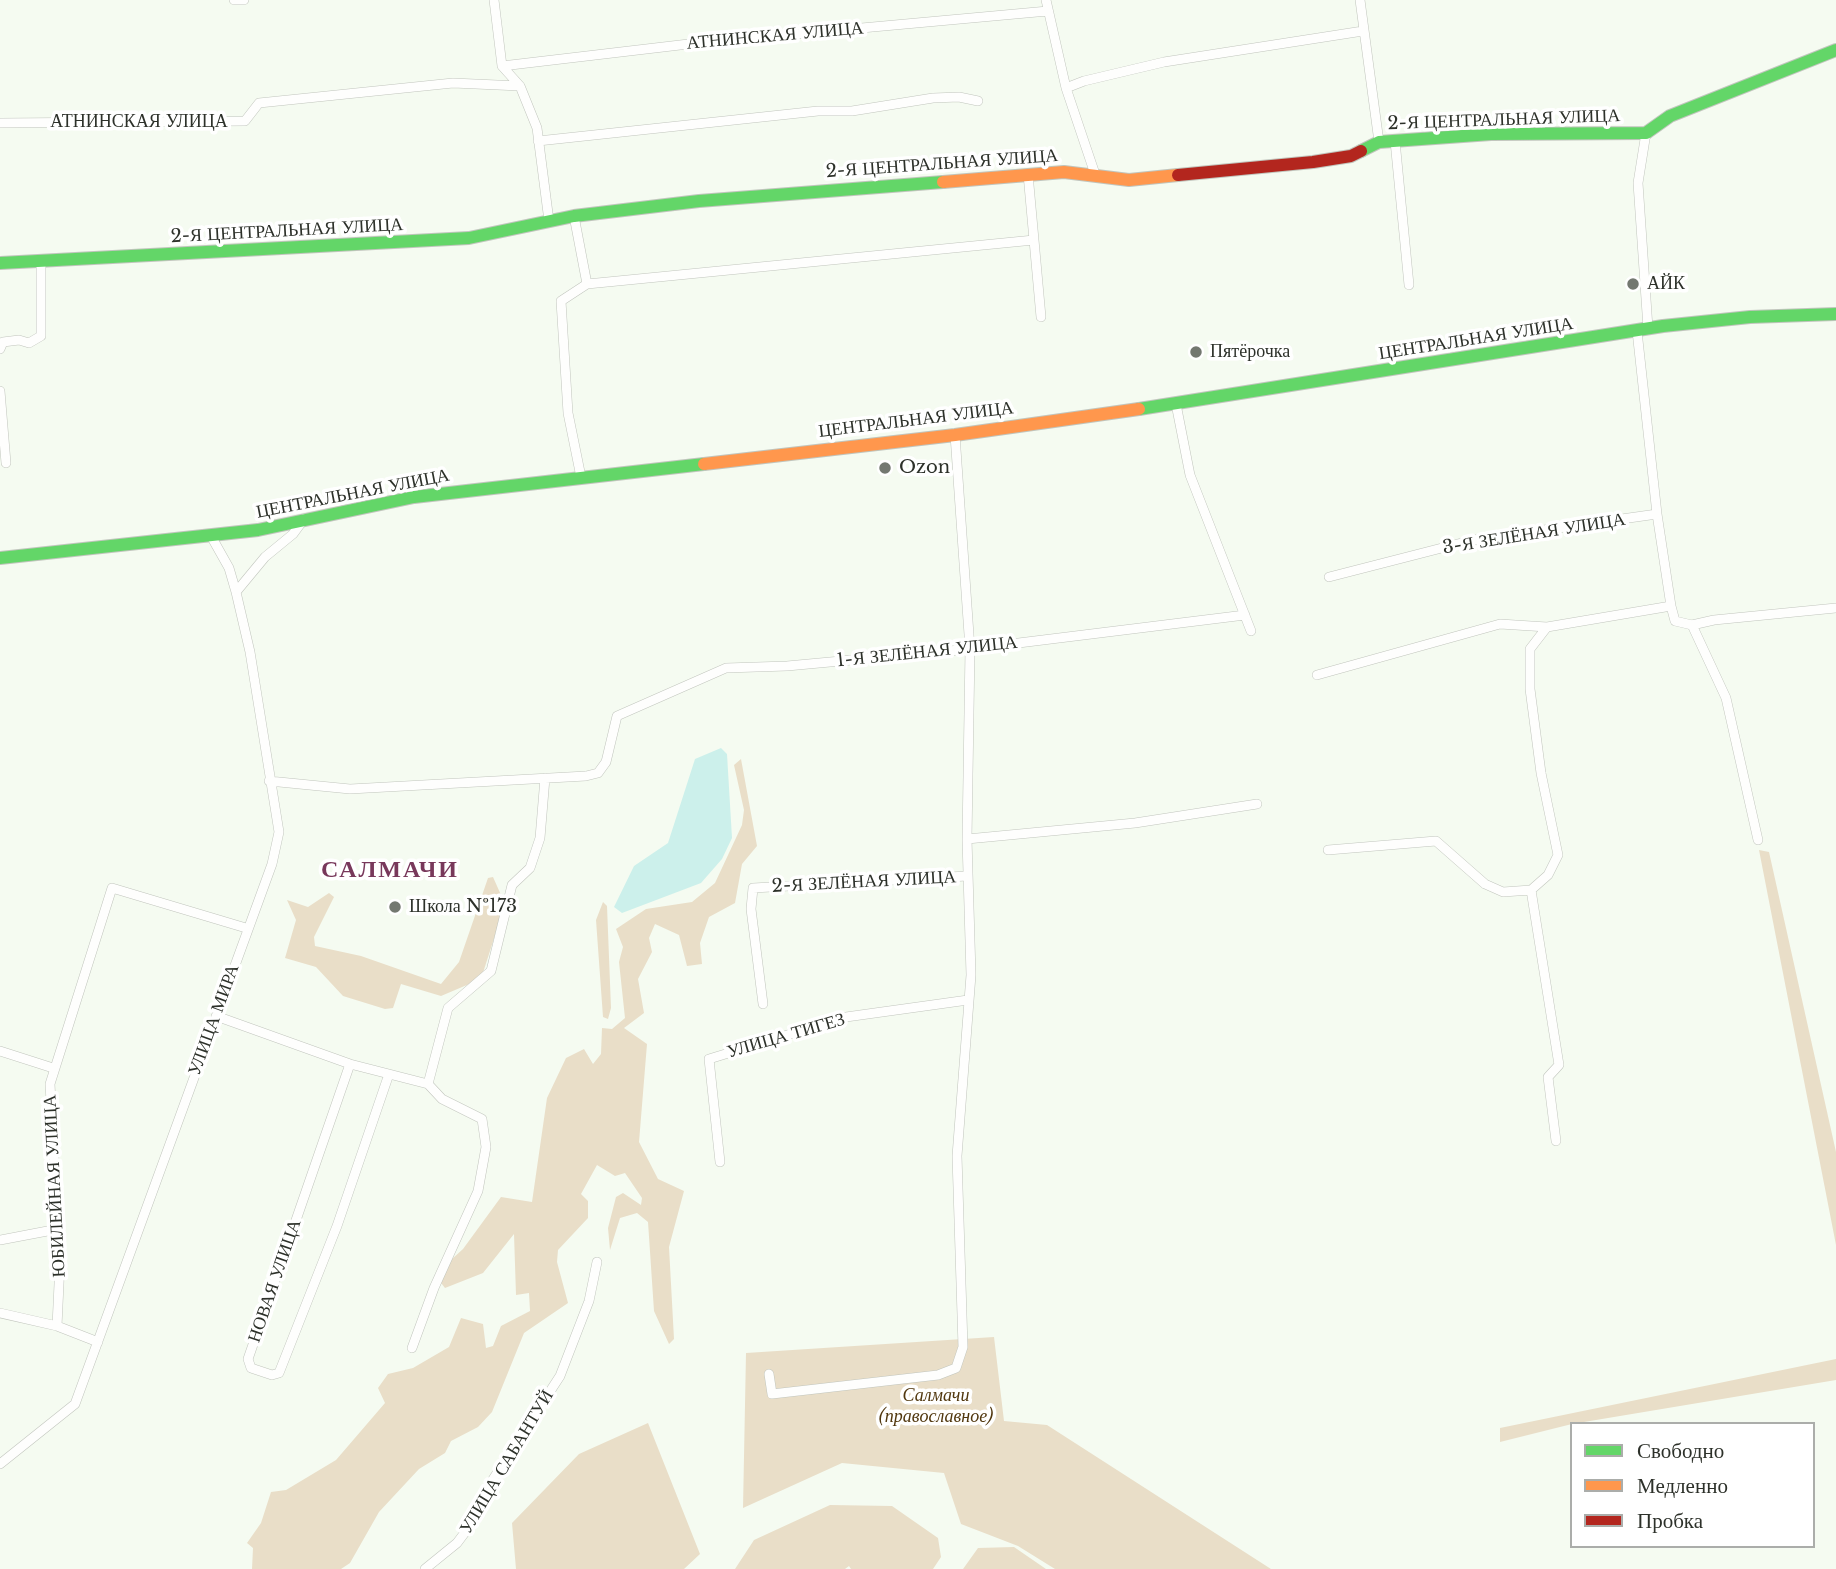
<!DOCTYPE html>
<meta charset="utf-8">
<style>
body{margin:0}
#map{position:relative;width:1836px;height:1569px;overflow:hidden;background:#f5fbf1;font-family:"Libre Baskerville",serif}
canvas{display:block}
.legend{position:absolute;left:1570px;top:1422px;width:245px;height:126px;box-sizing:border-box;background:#fff;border:2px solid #abadaa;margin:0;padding:9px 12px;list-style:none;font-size:21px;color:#2d312a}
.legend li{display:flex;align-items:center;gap:14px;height:35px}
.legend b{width:35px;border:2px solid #abadaa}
</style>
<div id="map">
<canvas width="1836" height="1569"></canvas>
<ul class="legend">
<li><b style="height:9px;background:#63d668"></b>Свободно</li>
<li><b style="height:9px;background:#ff974d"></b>Медленно</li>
<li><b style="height:9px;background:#b3261e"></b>Пробка</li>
</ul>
</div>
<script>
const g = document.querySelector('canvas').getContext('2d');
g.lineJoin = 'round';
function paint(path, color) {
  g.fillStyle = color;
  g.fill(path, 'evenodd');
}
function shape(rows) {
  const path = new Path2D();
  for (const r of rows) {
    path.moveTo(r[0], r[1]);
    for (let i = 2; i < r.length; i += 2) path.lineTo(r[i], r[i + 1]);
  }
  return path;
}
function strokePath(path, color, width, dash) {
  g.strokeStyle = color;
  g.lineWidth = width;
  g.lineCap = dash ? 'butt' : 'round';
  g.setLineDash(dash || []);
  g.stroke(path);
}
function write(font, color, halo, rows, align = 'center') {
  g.font = font + ' "Libre Baskerville",serif';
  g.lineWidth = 7;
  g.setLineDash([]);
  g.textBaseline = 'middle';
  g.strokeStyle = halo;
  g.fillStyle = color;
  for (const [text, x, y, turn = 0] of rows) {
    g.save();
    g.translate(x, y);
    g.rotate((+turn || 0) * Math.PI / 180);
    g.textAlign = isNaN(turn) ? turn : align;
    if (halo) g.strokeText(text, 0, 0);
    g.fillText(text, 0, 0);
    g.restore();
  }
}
const green = shape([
 [741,759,757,846,742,864,735,903,709,917,700,943,702,964,687,966,679,935,655,924,649,938,652,952,638,979,644,1013,624,1028,647,1044,639,1142,658,1179,684,1191,669,1247,674,1339,669,1344,654,1311,648,1222,637,1213,620,1218,610,1250,608,1228,616,1197,623,1193,641,1205,642,1198,625,1173,615,1176,597,1165,581,1194,588,1201,588,1218,558,1250,557,1262,568,1303,524,1333,492,1412,478,1427,451,1441,445,1453,419,1469,379,1512,350,1563,341,1569,252,1569,253,1548,247,1543,261,1523,271,1492,286,1490,336,1460,385,1403,378,1388,388,1374,413,1368,449,1347,461,1318,483,1324,486,1348,493,1346,501,1326,530,1311,529,1293,516,1295,514,1234,483,1273,445,1288,438,1279,440,1270,463,1249,501,1197,532,1202,547,1098,566,1058,584,1049,593,1064,601,1054,602,1028,612,1029,625,1018,619,962,623,947,616,929,646,909,692,902,715,883,742,825,744,810,734,765],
 [1759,850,1769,852,1836,1152,1836,1245],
 [493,877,505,904,481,979,441,996,401,984,393,1008,385,1009,343,996,316,967,285,958,296,920,287,900,308,907,329,893,334,897,314,937,315,946,361,956,441,984,459,962,488,878],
 [603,902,607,906,611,1008,608,1019,603,1017,596,920],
 [994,1337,1004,1421,1047,1425,1271,1569,1055,1569,1018,1546,961,1524,944,1473,842,1463,743,1508,746,1353],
 [1836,1359,1836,1380,1572,1424,1500,1442,1500,1428],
 [648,1423,700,1554,684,1569,516,1569,512,1523,579,1454],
 [830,1505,892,1506,938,1538,941,1557,933,1569,851,1569,849,1566,845,1569,735,1569,754,1540],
 [1014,1547,1046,1569,963,1569,978,1548]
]);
const water = shape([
 [721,748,727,754,732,838,722,859,701,883,622,913,614,907,634,866,668,843,695,759]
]);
const street = shape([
 [234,0,244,0],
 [494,0,502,66,520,86,537,128,549,221],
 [1046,0,1066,88,1096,177],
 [1360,0,1379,142],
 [502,66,697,43,1048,11],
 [1066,88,1084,81,1164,62,1363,31],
 [0,123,245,121,259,103,453,83,520,86],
 [1646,133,1638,183,1648,328],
 [538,141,818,111,852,111,933,98,959,97,978,101],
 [1395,141,1409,285],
 [1028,174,1041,317],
 [574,216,587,284],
 [1637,331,1657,514,1671,606,1675,621,1692,625],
 [0,349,3,342,19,340,29,343,41,336,41,261],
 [0,391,6,463],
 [1176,404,1190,475,1251,631],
 [581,477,568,413,561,301,587,284,1034,240],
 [1329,577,1473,540,1657,514],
 [236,592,265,557,293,534,304,519],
 [1547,627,1530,649,1530,689,1541,773,1558,855,1548,875,1531,890,1559,1065,1548,1077,1556,1141],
 [1317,675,1500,624,1547,627,1671,606],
 [269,781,350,789,586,776,598,773,606,762,617,716,726,668,787,666,970,649,1245,615],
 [967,839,1135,823,1257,804],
 [1758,840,1726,698,1692,625,1714,620,1836,608],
 [1328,850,1436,841,1485,884,1503,892,1531,890],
 [763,1004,751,909,753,888,967,876],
 [216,1016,350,1064,428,1084,448,1008,491,971,512,885,530,868,540,838,545,778],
 [0,1051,53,1068],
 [350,1064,248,1359,251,1368,272,1375,279,1373,337,1226,389,1074],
 [720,1162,709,1059,846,1017,968,1000],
 [0,1240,58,1229],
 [0,1313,57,1326,98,1342],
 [57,1326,60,1263,50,1084,112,888,246,928],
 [412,1348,434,1288,478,1191,486,1147,482,1119,442,1099,428,1084],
 [769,1374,772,1394,938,1375,956,1368,963,1347,957,1156,971,975,967,839,970,649,955,435],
 [0,1464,75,1404,272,864,279,832,250,652,236,592,229,568,211,536],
 [425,1569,457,1543,475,1519,490,1484,560,1376,589,1301,597,1262]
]);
const fast = shape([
 [1361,151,1379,142,1491,134,1646,133,1670,116,1836,50],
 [0,263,469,238,574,216,699,201,943,182],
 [1139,409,1663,326,1750,317,1836,314],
 [0,558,258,530,414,497,704,464]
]);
const slow = shape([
 [943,182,1064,172,1129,180,1178,175],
 [704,464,955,435,1139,409]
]);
const jam = shape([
 [1178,175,1313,162,1351,156,1361,151]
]);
const markers = [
 [1633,284,7,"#737870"],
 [1196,352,7,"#737870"],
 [885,468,7,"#737870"],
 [395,907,7,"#737870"]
];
const streetNames = [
 ["АТНИНСКАЯ УЛИЦА",775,36,-5],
 ["2-Я ЦЕНТРАЛЬНАЯ УЛИЦА",1504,120,-2],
 ["АТНИНСКАЯ УЛИЦА",139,122],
 ["2-Я ЦЕНТРАЛЬНАЯ УЛИЦА",942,164,-4],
 ["2-Я ЦЕНТРАЛЬНАЯ УЛИЦА",287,231,-3],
 ["ЦЕНТРАЛЬНАЯ УЛИЦА",1476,339,-9],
 ["ЦЕНТРАЛЬНАЯ УЛИЦА",916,420,-7],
 ["ЦЕНТРАЛЬНАЯ УЛИЦА",353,494,-11],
 ["3-Я ЗЕЛЁНАЯ УЛИЦА",1534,534,-9],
 ["1-Я ЗЕЛЁНАЯ УЛИЦА",927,652,-6],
 ["2-Я ЗЕЛЁНАЯ УЛИЦА",864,882,-3],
 ["УЛИЦА МИРА",214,1020,-70],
 ["УЛИЦА ТИГЕЗ",786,1036,-16],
 ["ЮБИЛЕЙНАЯ УЛИЦА",55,1186,-93],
 ["НОВАЯ УЛИЦА",275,1281,-71],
 ["УЛИЦА САБАНТУЙ",507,1462,-59]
];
const poiNames = [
 ["АЙК",1647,284],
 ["Пятёрочка",1210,352],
 ["Ozon",899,468],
 ["Школа №173",409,907]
];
const parkNames = [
 ["Салмачи",936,1396],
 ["(православное)",936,1417]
];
const districtNames = [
 ["САЛМАЧИ",390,870]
];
paint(green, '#e9dec8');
paint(water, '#ccf0eb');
strokePath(street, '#c1c5bd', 10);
strokePath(fast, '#c1c5bd', 14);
strokePath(slow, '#c1c5bd', 14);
strokePath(jam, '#c1c5bd', 14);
strokePath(street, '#fefefd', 9);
strokePath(fast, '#63d668', 12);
strokePath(slow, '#ff974d', 12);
strokePath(jam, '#b3261e', 12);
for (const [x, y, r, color] of markers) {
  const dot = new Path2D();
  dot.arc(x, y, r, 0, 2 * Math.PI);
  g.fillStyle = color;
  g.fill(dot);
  strokePath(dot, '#fff', 2.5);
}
write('18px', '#2d312a', '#fff', streetNames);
write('18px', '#2d312a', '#fff', poiNames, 'left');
write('italic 18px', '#51370e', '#fff', parkNames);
g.letterSpacing = '2px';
write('bold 24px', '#78385b', '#fff', districtNames);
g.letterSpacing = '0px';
</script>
